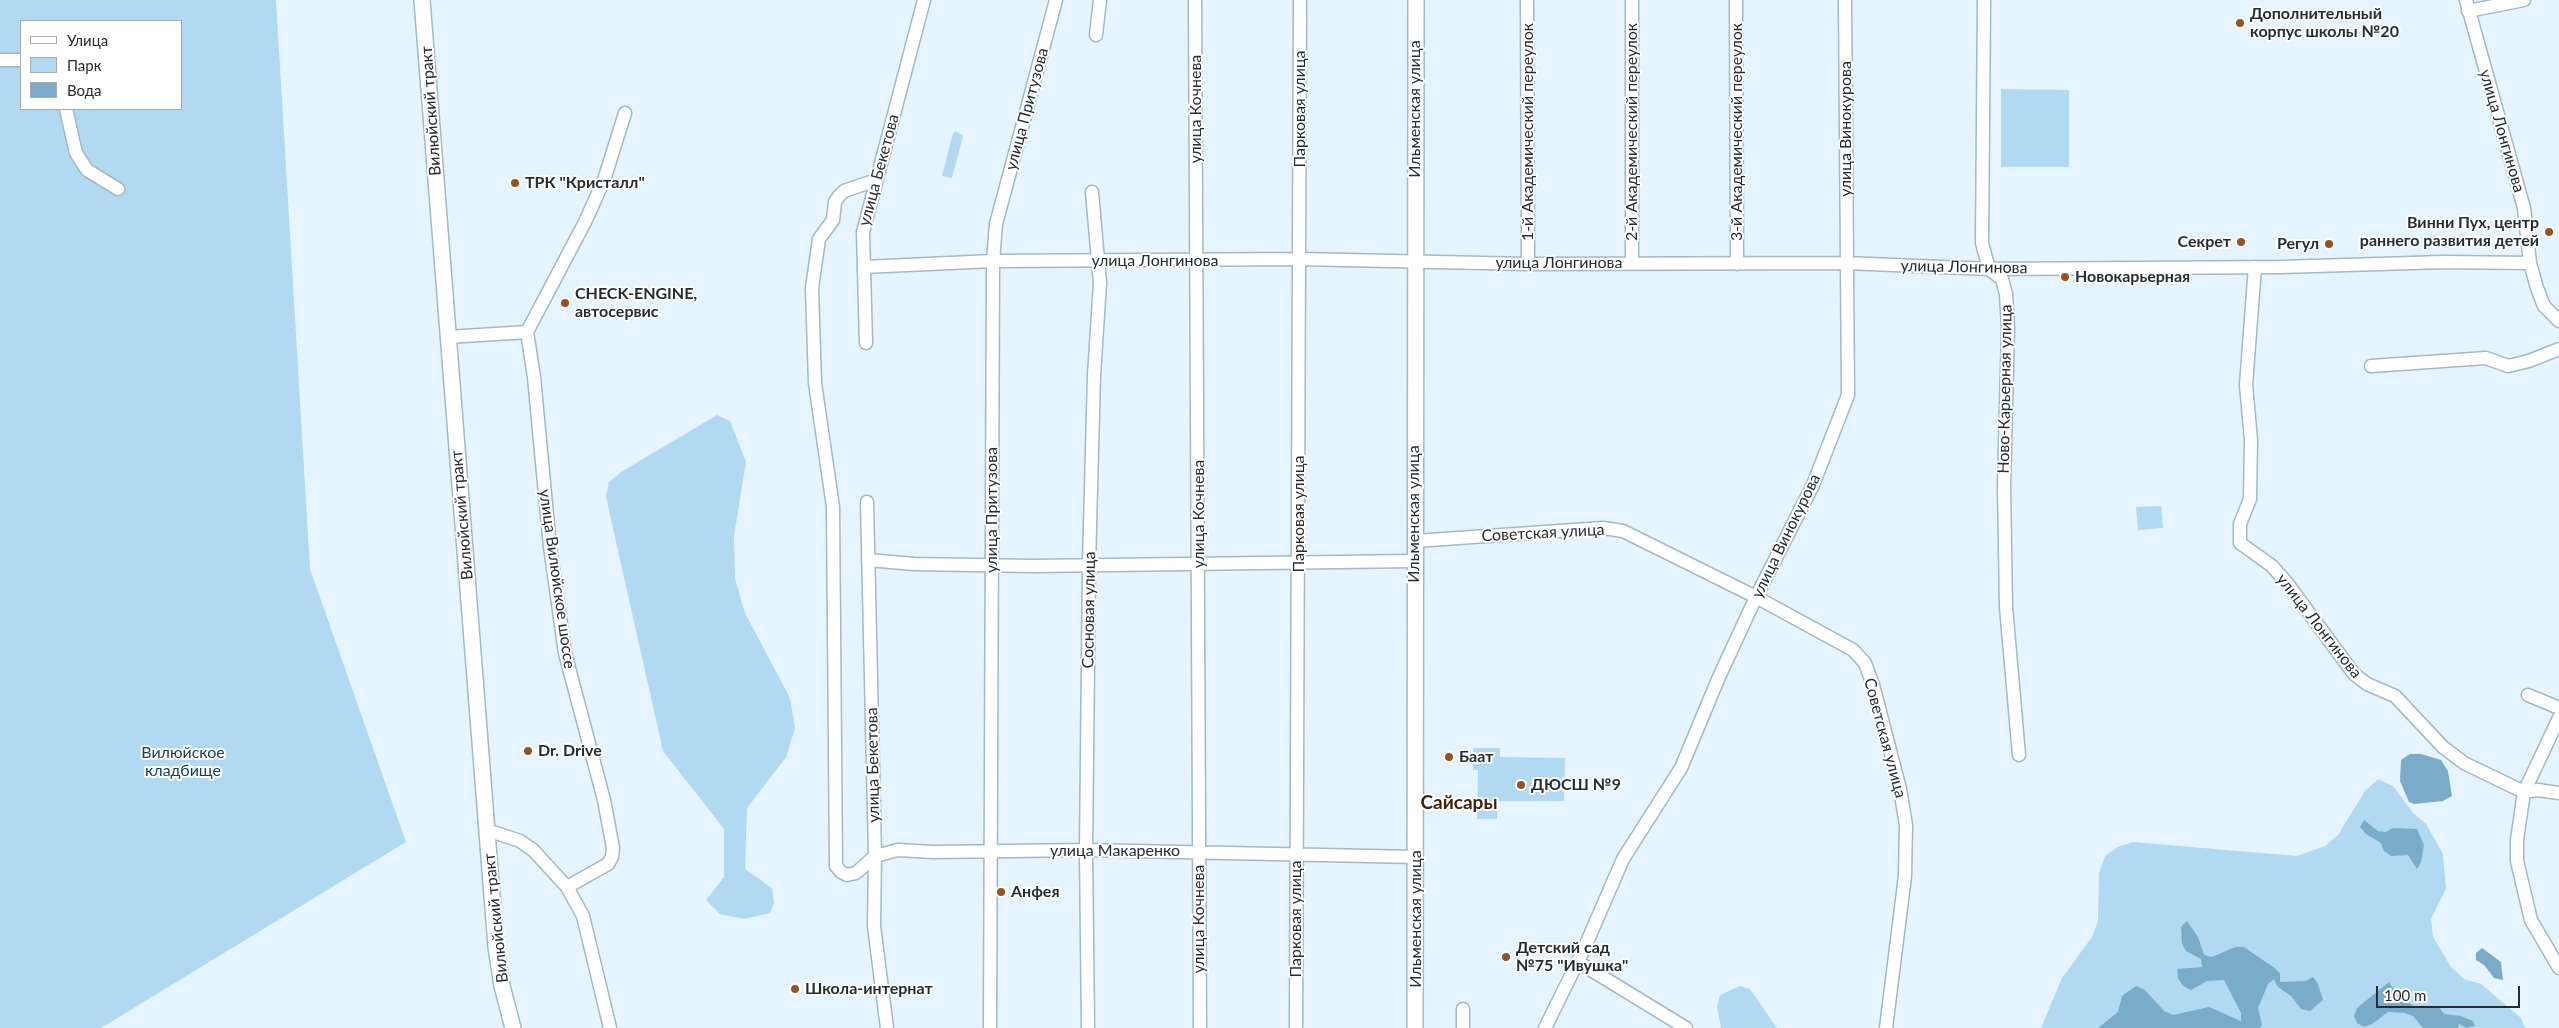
<!DOCTYPE html>
<meta charset="utf-8">
<style>
body{margin:0}
#map{position:relative;width:2559px;height:1028px;overflow:hidden;background:#e5f4fe;font-family:Lato,sans-serif}
canvas{display:block}
.legend{position:absolute;left:20px;top:20px;width:162px;height:90px;box-sizing:border-box;background:#fff;border:1px solid #a8abad;margin:0;padding:6px 9px;list-style:none;font-size:15px;color:#252d31}
.legend li{display:flex;align-items:center;gap:10px;height:25px}
.legend b{width:25px;border:1px solid #a8abad}
.scale{position:absolute;left:2376px;top:986px;width:144px;height:22px;box-sizing:border-box;border:2px solid #252d31;border-top:0;padding-left:6px;font-size:15px;line-height:18px;white-space:nowrap;color:#252d31;-webkit-text-stroke:4px #fff;paint-order:stroke}
</style>
<div id="map">
<canvas width="2559" height="1028"></canvas>
<ul class="legend">
<li><b style="height:6px;background:#fff"></b>Улица</li>
<li><b style="height:14px;background:#b1d9f1"></b>Парк</li>
<li><b style="height:14px;background:#7aacca"></b>Вода</li>
</ul>
<div class="scale">100 m</div>
</div>
<script>
const g = document.querySelector('canvas').getContext('2d');
g.lineJoin = 'round';
function paint(path, color) {
  g.fillStyle = color;
  g.fill(path, 'evenodd');
}
function shape(rows) {
  const path = new Path2D();
  for (const r of rows) {
    path.moveTo(r[0], r[1]);
    for (let i = 2; i < r.length; i += 2) path.lineTo(r[i], r[i + 1]);
  }
  return path;
}
function strokePath(path, color, width, dash) {
  g.strokeStyle = color;
  g.lineWidth = width;
  g.lineCap = dash ? 'butt' : 'round';
  g.setLineDash(dash || []);
  g.stroke(path);
}
function write(font, color, halo, rows, align = 'center') {
  g.font = font + ' Lato,sans-serif';
  g.lineWidth = 4;
  g.setLineDash([]);
  g.textBaseline = 'middle';
  g.strokeStyle = halo;
  g.fillStyle = color;
  for (const [text, x, y, turn = 0] of rows) {
    g.save();
    g.translate(x, y);
    g.rotate((+turn || 0) * Math.PI / 180);
    g.textAlign = isNaN(turn) ? turn : align;
    if (halo) g.strokeText(text, 0, 0);
    g.fillText(text, 0, 0);
    g.restore();
  }
}
const green = shape([
 [0,0,276,0,310,569,406,842,101,1028,0,1028],
 [21,21,181,21,181,109,21,109],
 [2001,89,2069,90,2069,167,2001,167],
 [956,131,963,136,952,178,942,176,953,133],
 [717,415,730,421,746,462,734,536,735,579,745,613,790,698,795,728,786,757,747,808,745,869,772,888,774,903,770,913,744,919,720,914,706,900,724,877,724,829,663,751,606,497,609,482,621,472],
 [2161,506,2163,528,2138,530,2136,507],
 [1473,748,1500,748,1500,757,1565,758,1564,801,1498,801,1497,819,1477,819,1478,770,1473,770],
 [2378,779,2393,786,2413,813,2426,824,2443,854,2446,889,2431,919,2433,937,2451,967,2464,979,2481,984,2521,1018,2525,1028,2041,1028,2062,978,2092,937,2098,921,2099,873,2105,856,2118,847,2133,842,2297,856,2325,846,2338,835,2365,791],
 [1740,986,1750,989,1777,1028,1721,1028,1717,1006,1720,995]
]);
const water = shape([
 [2410,754,2421,754,2441,760,2448,771,2452,796,2443,801,2414,804,2409,802,2400,781,2401,760],
 [2364,820,2378,831,2386,832,2393,828,2417,829,2424,845,2421,862,2417,869,2408,855,2391,856,2384,851,2381,843,2366,834,2360,827],
 [2187,921,2198,937,2204,955,2212,957,2235,947,2244,947,2273,967,2280,973,2280,982,2306,981,2313,977,2318,984,2323,1000,2310,1011,2301,1009,2291,996,2277,986,2274,979,2268,984,2258,1008,2262,1025,2260,1028,2098,1028,2118,1012,2122,996,2136,986,2145,990,2164,1011,2173,1015,2209,1007,2241,1021,2241,1013,2224,980,2207,981,2191,990,2183,986,2178,978,2177,969,2202,967,2201,959,2186,951,2182,944,2181,927],
 [2482,948,2501,962,2503,980,2494,978,2484,965,2476,960,2476,953],
 [2389,982,2399,997,2414,1006,2422,1008,2439,1007,2444,1014,2461,1016,2473,1021,2475,1026,2466,1028,2459,1024,2458,1028,2423,1028,2413,1016,2405,1013,2388,1012,2372,1024,2364,1027,2357,1023,2354,1016,2357,1008]
]);
const minor = shape([
 [1195,0,1200,1028],
 [1527,0,1528,264],
 [1632,0,1632,264],
 [1736,0,1737,264],
 [1984,0,1982,243,1989,269,2002,279,2006,294,2008,328,2004,486,2006,607,2019,755],
 [2466,0,2524,208,2530,263,2537,288,2544,306,2559,321],
 [2468,11,2524,0],
 [1096,35,1100,0],
 [0,60,21,60],
 [66,109,76,153,87,170,118,189],
 [876,180,844,191,839,196,835,202,833,220,819,239,812,288,815,383,833,507,836,866,841,872,847,875,856,873,875,856,898,850,933,852,1086,850,1416,857],
 [864,267,993,261,1300,259,1528,264,1846,263,1989,269,2281,267,2444,262,2530,263],
 [2255,267,2246,385,2251,440,2250,499,2240,524,2240,543,2272,566,2287,583,2354,674,2367,684,2395,696,2443,747,2464,763,2524,792,2538,790,2559,793],
 [527,332,534,377,550,547,565,653,604,800,613,848,612,857,608,864,567,887],
 [448,337,527,332,585,222,604,180,625,113],
 [866,343,863,232,924,0],
 [2371,366,2486,358,2508,366,2529,361,2559,349],
 [867,502,875,856,874,926,887,1028],
 [1415,541,1603,528,1623,531,1756,597,1853,650,1865,663,1873,685,1900,789,1906,825,1905,876,1886,1028],
 [868,560,914,564,1033,566,1414,561],
 [2528,695,2559,708],
 [2559,718,2524,792,2517,840,2517,861,2531,920,2559,968],
 [487,830,520,841,533,850,567,887,583,916,610,1028],
 [1578,962,1686,1028],
 [990,1028,993,261,996,224,1056,0],
 [1088,1028,1086,850,1089,565,1094,375,1100,283,1092,192],
 [1296,1028,1300,0],
 [1463,1028,1463,1009],
 [1545,1028,1584,949,1623,859,1681,768,1719,677,1756,597,1813,485,1848,395,1845,0]
]);
const major = shape([
 [422,0,496,947,502,986,513,1028],
 [1415,1028,1416,0]
]);
const markers = [
 [2240,23,5,"#965322"],
 [515,183,5,"#965322"],
 [2549,232,5,"#965322"],
 [2241,242,5,"#965322"],
 [2329,244,5,"#965322"],
 [2065,277,5,"#965322"],
 [565,303,5,"#965322"],
 [528,751,5,"#965322"],
 [1449,757,5,"#965322"],
 [1521,785,5,"#965322"],
 [1001,892,5,"#965322"],
 [1506,957,5,"#965322"],
 [795,989,5,"#965322"]
];
const poiNames = [
 ["Дополнительный",2250,14],
 ["корпус школы №20",2250,32],
 ["ТРК \"Кристалл\"",525,183],
 ["Винни Пух, центр",2539,223,"right"],
 ["раннего развития детей",2539,241,"right"],
 ["Секрет",2231,242,"right"],
 ["Регул",2319,244,"right"],
 ["Новокарьерная",2075,277],
 ["CHECK-ENGINE,",575,294],
 ["автосервис",575,312],
 ["Dr. Drive",538,751],
 ["Баат",1459,757],
 ["ДЮСШ №9",1531,785],
 ["Анфея",1011,892],
 ["Детский сад",1516,948],
 ["№75 \"Ивушка\"",1516,966],
 ["Школа-интернат",805,989]
];
const streetNames = [
 ["улица Притузова",1027,109,-75],
 ["улица Кочнева",1196,109,-90],
 ["Парковая улица",1300,109,-90],
 ["Ильменская улица",1415,109,-90],
 ["Вилюйский тракт",431,111,-94],
 ["улица Винокурова",1846,129,-90],
 ["улица Лонгинова",2502,131,74],
 ["1-й Академический переулок",1528,132,-90],
 ["2-й Академический переулок",1632,132,-90],
 ["3-й Академический переулок",1737,132,-90],
 ["улица Бекетова",879,170,-75],
 ["улица Лонгинова",1155,261],
 ["улица Лонгинова",1559,263],
 ["улица Лонгинова",1964,267,1],
 ["Ново-Карьерная улица",2005,389,-89],
 ["улица Притузова",992,510,-90],
 ["улица Кочнева",1199,514,-90],
 ["Парковая улица",1299,514,-90],
 ["Ильменская улица",1414,514,-90],
 ["Вилюйский тракт",462,515,-95],
 ["Советская улица",1543,533,-3],
 ["улица Винокурова",1786,536,-64],
 ["улица Вилюйское шоссе",557,579,82],
 ["Сосновая улица",1089,610,-89],
 ["улица Лонгинова",2319,626,52],
 ["Советская улица",1885,738,75],
 ["улица Бекетова",873,765,-91],
 ["улица Макаренко",1115,851],
 ["Вилюйский тракт",496,918,-96],
 ["улица Кочнева",1199,919,-90],
 ["Парковая улица",1296,919,-90],
 ["Ильменская улица",1416,919,-90]
];
const parkNames = [
 ["Вилюйское",183,753],
 ["кладбище",183,771]
];
const quarterNames = [
 ["Сайсары",1459,803]
];
paint(green, '#b1d9f1');
paint(water, '#7aacca');
strokePath(minor, '#a5b8c3', 15);
strokePath(major, '#a5b8c3', 18);
strokePath(minor, '#fff', 12);
strokePath(major, '#fff', 15);
for (const [x, y, r, color] of markers) {
  const dot = new Path2D();
  dot.arc(x, y, r, 0, 2 * Math.PI);
  g.fillStyle = color;
  g.fill(dot);
  strokePath(dot, '#fff', 2);
}
write('bold 16px', '#252d31', '#fff', poiNames, 'left');
write('16px', '#252d31', '#fff', streetNames);
write('16px', '#174156', '#fff', parkNames);
write('bold 19px', '#42220b', '#fff', quarterNames);
</script>
